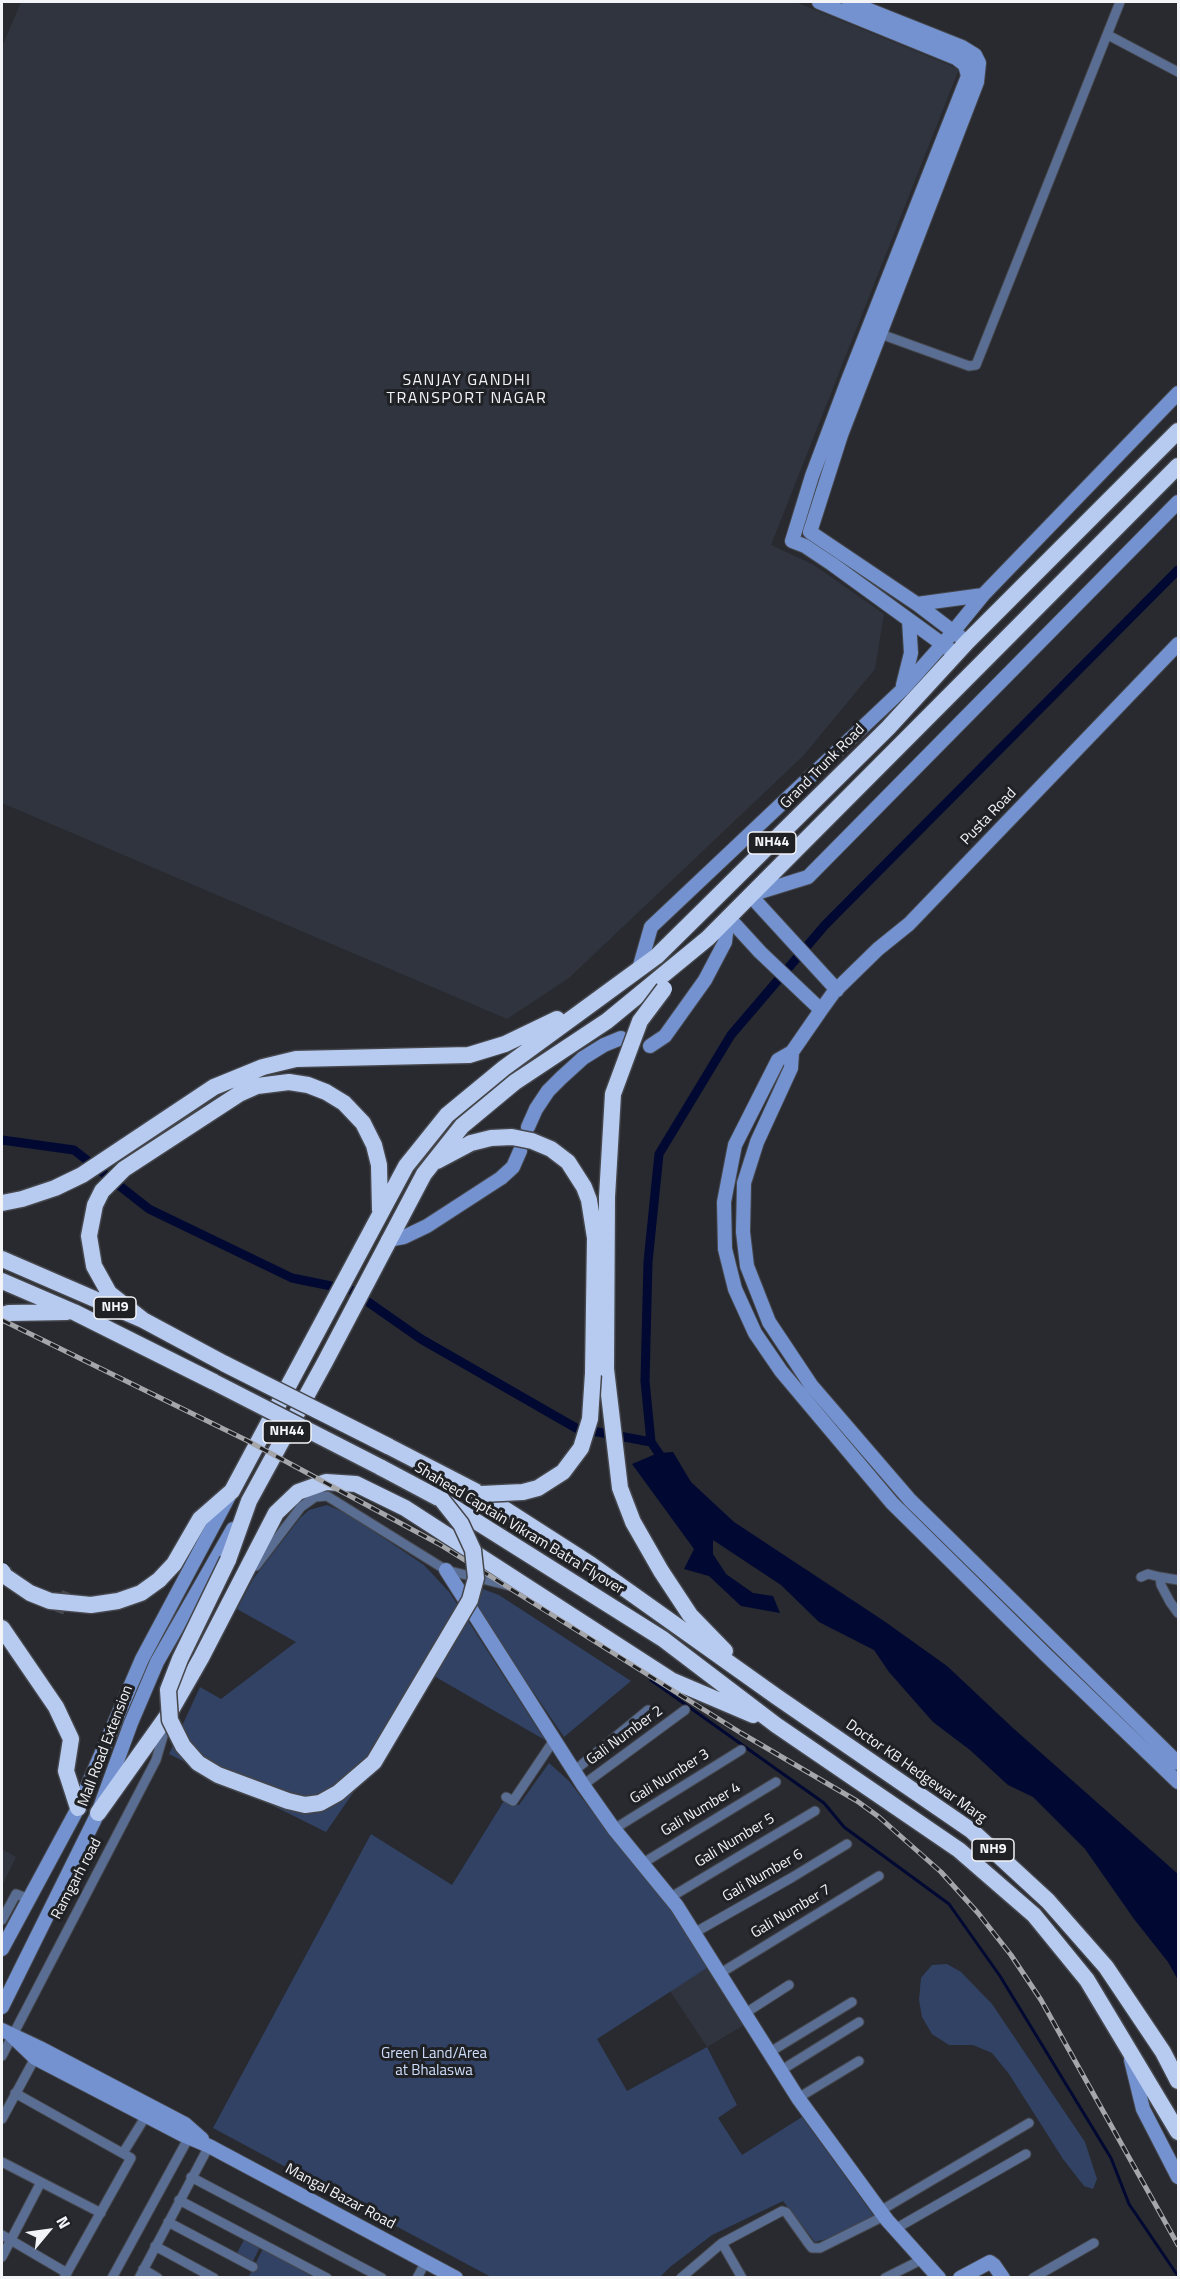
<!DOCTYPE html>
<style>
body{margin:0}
#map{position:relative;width:1180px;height:2279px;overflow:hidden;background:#282a2f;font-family:"Titillium Web",sans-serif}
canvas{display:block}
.frame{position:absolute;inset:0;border:3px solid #f3f4f7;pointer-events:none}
.north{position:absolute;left:18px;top:2201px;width:60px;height:60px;-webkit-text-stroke:4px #1f2125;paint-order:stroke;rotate:61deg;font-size:16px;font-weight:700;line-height:24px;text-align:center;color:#f3f4f7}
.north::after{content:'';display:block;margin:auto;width:21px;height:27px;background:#f3f4f7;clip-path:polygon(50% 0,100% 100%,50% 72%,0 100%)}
</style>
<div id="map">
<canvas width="1180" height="2279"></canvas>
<div class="frame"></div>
<div class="north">N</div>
</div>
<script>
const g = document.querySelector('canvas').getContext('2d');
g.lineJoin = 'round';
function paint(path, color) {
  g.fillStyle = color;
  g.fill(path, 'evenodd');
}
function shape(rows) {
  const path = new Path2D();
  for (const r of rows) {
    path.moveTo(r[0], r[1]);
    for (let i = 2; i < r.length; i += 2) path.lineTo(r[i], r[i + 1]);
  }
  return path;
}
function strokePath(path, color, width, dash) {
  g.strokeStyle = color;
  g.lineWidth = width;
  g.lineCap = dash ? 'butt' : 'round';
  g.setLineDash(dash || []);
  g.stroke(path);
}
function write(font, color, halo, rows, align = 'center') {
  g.font = font + ' "Titillium Web",sans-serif';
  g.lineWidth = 6;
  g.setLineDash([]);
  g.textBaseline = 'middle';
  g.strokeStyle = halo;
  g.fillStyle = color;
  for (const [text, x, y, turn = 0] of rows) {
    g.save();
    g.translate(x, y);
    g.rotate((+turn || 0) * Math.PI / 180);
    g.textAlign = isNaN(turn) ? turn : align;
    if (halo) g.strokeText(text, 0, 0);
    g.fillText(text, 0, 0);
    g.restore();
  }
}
const built = shape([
 [21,2,796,2,959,69,771,545,814,565,884,614,875,669,804,755,569,978,507,1019,2,803,2,47],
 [2,1849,16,1857,2,1886],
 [710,1966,746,2024,707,2047,670,1991]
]);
const green = shape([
 [327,1505,348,1514,424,1565,450,1593,545,1740,434,1676,326,1832,169,1754,200,1687,221,1699,296,1642,237,1609,253,1579,300,1518,309,1510],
 [483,1589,499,1595,631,1681,564,1737,476,1608],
 [549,1763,569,1781,614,1840,691,1934,710,1966,597,2039,627,2091,707,2047,737,2105,718,2118,742,2155,802,2117,874,2216,834,2237,815,2242,783,2201,712,2235,670,2267,660,2277,491,2277,213,2128,371,1834,452,1885,504,1801,519,1805],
 [947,1964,961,1972,992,2004,1085,2142,1097,2179,1093,2189,1084,2186,1063,2159,1009,2074,992,2053,973,2045,949,2045,932,2034,922,2017,919,2000,921,1978,932,1965],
 [245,2238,260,2247,252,2263,236,2255],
 [264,2247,311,2273,309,2277,248,2278]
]);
const water = shape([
 [673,1452,691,1482,734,1522,884,1621,947,1666,1014,1729,1178,1874,1178,1980,1168,1962,1134,1919,1085,1849,1033,1797,1008,1785,970,1750,933,1722,889,1672,874,1650,819,1622,781,1585,713,1540,713,1554,726,1574,753,1593,773,1596,780,1613,741,1606,709,1576,684,1569,694,1549,632,1464,658,1453]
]);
const stream = shape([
 [651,1680,824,1803,844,1827,949,1904,1000,1976,1111,2158,1129,2204,1178,2276]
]);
const canal = shape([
 [2,1140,74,1150,149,1209,292,1278,351,1290,421,1339,576,1428,651,1442,664,1461],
 [651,1442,645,1381,648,1262,659,1154,731,1035,825,925,1178,570]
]);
const streetTunnel = shape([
 [59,1613,67,1590]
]);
const street = shape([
 [1108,35,1178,72],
 [875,332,969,366,976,365,1120,2],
 [256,1566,301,1507,315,1497,327,1496,446,1570,522,1589],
 [1141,1577,1148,1574,1160,1577,1161,1585,1170,1602,1178,1613],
 [1160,1577,1178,1580],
 [574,1771,648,1710],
 [583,1785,685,1710],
 [506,1797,513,1801,554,1740],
 [614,1829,741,1750],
 [643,1863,776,1782],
 [671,1897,815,1811],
 [2,1920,16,1894,29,1899],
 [694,1933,791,1878,847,1844],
 [719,1974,879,1876],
 [744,2014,789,1985],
 [770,2052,852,2002],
 [2,2056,156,1760,166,1726],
 [780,2071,859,2022],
 [15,2093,131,2158,64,2278],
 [798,2098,859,2061],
 [2,2119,35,2058],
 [123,2153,149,2111],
 [2,2162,101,2213],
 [191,2177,382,2278],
 [179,2200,327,2278],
 [880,2211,1029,2123],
 [168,2222,253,2267],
 [895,2229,1026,2154],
 [2,2235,67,2273],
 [722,2243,742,2278],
 [155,2246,214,2278],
 [2,2257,40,2184],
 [143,2269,158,2278],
 [112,2278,189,2137],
 [139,2278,209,2146],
 [417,2278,426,2261],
 [681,2278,722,2243,782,2211,786,2212,808,2243,812,2248,820,2248,884,2216],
 [885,2278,923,2259],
 [1033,2278,1094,2243]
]);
const secondary = shape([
 [819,2,956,58,965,65,968,76,848,380,812,476,792,541,805,546,832,564,956,654],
 [849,2,962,47,975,55,979,63,977,82,841,435,810,532,917,604,967,642],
 [917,604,983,595],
 [903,685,911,653,909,620],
 [728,917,760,952,821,1010,792,1052,778,1060,735,1145,724,1202,725,1249,735,1289,755,1333,781,1371,892,1503,1046,1655,1178,1782],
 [639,969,651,927,902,690,943,644,983,595,1178,393],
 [837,990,750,895,808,877,1178,502],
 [821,1010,834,992,878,949,909,924,1178,644],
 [650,1046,665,1036,705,980,725,942,728,917],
 [792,1052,791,1068,757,1142,744,1183,743,1232,747,1266,769,1322,811,1385,910,1500,1178,1763],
 [528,1127,536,1109,548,1091,561,1078,583,1058,604,1045,621,1038],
 [388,1240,404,1237,427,1226,501,1178,513,1167,520,1151],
 [446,1570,583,1785,614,1829,677,1906,798,2098,887,2220,939,2278],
 [2,1949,78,1808,142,1659,228,1498],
 [2,2007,98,1813,131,1723,157,1662,233,1529],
 [2,2030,40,2048,185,2124,202,2139],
 [12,2036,35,2058,183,2135,209,2146,456,2278],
 [1131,2060,1143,2109,1178,2177],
 [960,2278,990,2262,994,2265,1003,2278]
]);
const highway = shape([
 [437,1161,471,1143],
 [2,1203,22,1199,55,1188,82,1175,214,1087,263,1067,296,1059,469,1055,505,1044,557,1019],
 [2,1259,143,1320,225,1364],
 [2,1281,74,1312,214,1382],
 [2,1315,9,1313,67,1312],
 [143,1320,109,1293,94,1266,89,1236,95,1205,102,1191,124,1169,239,1094,257,1086,289,1082,308,1085,326,1092,344,1103,363,1123,374,1145,379,1165,380,1210],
 [606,1369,620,1488,633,1522,661,1571,690,1615,725,1651],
 [388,1446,481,1494,590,1564,777,1697,972,1831,1048,1901,1106,1967,1163,2052,1178,2081],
 [380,1467,442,1500,663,1639,776,1725,959,1850,1034,1915,1087,1980,1178,2132],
 [228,1560,249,1501,325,1362,424,1174,462,1126,515,1082,607,1021,708,938,1178,466],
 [159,1580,174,1564,200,1519,232,1491,406,1166,447,1115,504,1068,657,956,888,728,967,642,1178,431],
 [2,1628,56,1707,71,1739,66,1771,78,1808],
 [98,1813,170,1712,201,1658,276,1513,298,1492,326,1482,356,1484,405,1508,671,1680,753,1715]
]);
const rail = shape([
 [2,1320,248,1441,439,1544,741,1733,857,1801,879,1817,941,1872,978,1913,1011,1955,1041,2000,1178,2245]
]);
const highwayBridge = shape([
 [471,1143,491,1138,512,1137,532,1141,551,1149,568,1162,584,1187,589,1200,595,1238,593,1373,590,1419,581,1448,563,1472,538,1488,523,1492,481,1494],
 [225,1364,388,1446],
 [606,1369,607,1197,613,1094,640,1021,664,989],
 [214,1382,380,1467],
 [228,1560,180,1659,168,1690,170,1720,183,1746,198,1763,218,1775,288,1801,305,1805,320,1803,338,1793,374,1762,470,1600,476,1578,473,1550,461,1524,442,1500],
 [2,1571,5,1576,30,1593,50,1601,91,1605,118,1601,141,1593,159,1580]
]);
const shields = [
 [772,843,48],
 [115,1308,42],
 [287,1432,48],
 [993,1850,42]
];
const shieldNames = [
 ["NH44",772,843],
 ["NH9",115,1308],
 ["NH44",287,1432],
 ["NH9",993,1850]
];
const streetNames = [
 ["Grand Trunk Road",823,767,-45],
 ["Pusta Road",989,817,-46],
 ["Shaheed Captain Vikram Batra Flyover",519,1529,31],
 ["Gali Number 2",625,1736,-36],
 ["Mall Road Extension",106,1746,-69],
 ["Doctor KB Hedgewar Marg",916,1772,35],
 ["Gali Number 3",670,1777,-32],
 ["Gali Number 4",701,1810,-31],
 ["Gali Number 5",735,1841,-31],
 ["Gali Number 6",763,1876,-30],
 ["Ramgarh road",77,1879,-62],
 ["Gali Number 7",791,1912,-31],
 ["Mangal Bazar Road",340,2197,28]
];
const parkNames = [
 ["Green Land/Area",434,2054],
 ["at Bhalaswa",434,2071]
];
const neighbourhoodNames = [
 ["SANJAY GANDHI",467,381],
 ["TRANSPORT NAGAR",467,399]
];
paint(built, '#2f343e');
paint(green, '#324264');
paint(water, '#010832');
strokePath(stream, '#010832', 3);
strokePath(canal, '#010832', 9);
strokePath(streetTunnel, '#46484d', 9, [9, 4.5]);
strokePath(street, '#44464b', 11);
strokePath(secondary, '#44464b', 16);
strokePath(highway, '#44464b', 19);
strokePath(street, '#5a6d93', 9);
strokePath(secondary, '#7492cf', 14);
strokePath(highway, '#b7caf0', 16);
strokePath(rail, '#a5a6aa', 5);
strokePath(rail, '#1f2125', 3, [9]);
strokePath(highwayBridge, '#44464b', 19, []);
strokePath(highwayBridge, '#b7caf0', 16);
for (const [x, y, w] of shields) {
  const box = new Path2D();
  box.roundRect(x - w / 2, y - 11, w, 22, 4.5);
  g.fillStyle = '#1f2125';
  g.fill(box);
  strokePath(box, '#f3f4f7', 1.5);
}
write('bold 14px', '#f3f4f7', null, shieldNames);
write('15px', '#f3f4f7', '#1f2125', streetNames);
write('15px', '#cedefc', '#1f2125', parkNames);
g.letterSpacing = '1.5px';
write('16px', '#f3f4f7', '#1f2125', neighbourhoodNames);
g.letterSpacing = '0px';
</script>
